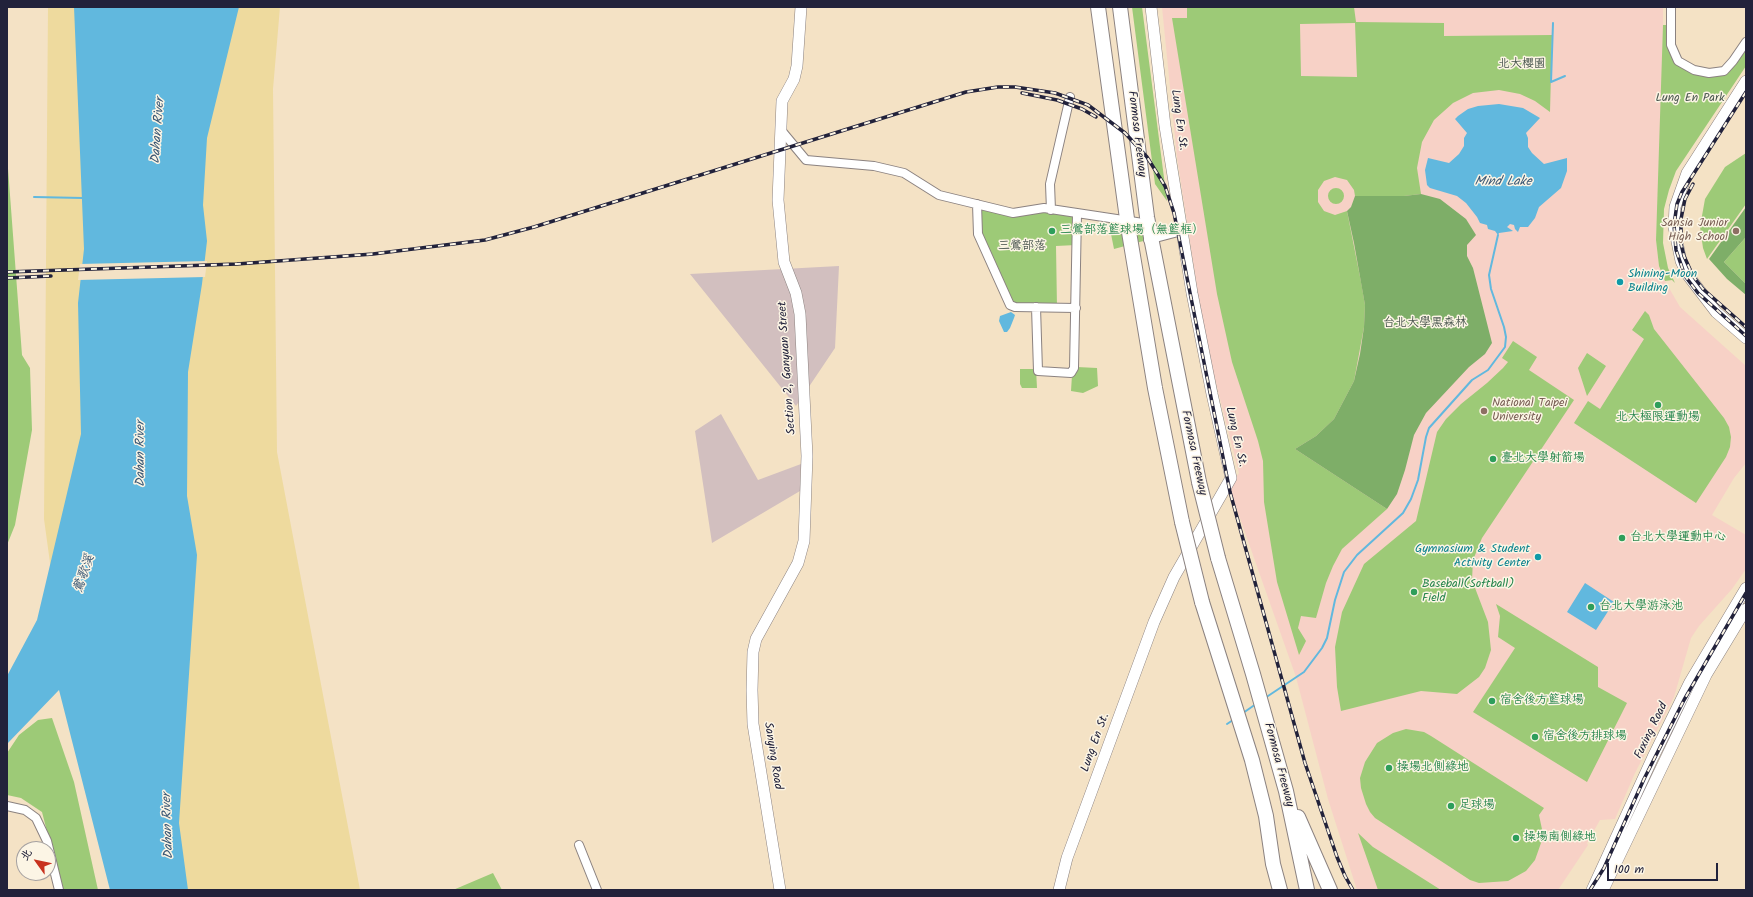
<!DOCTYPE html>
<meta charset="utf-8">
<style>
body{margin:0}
#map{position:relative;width:1753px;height:897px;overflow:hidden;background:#f4e2c5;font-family:Kalam,"LXGW WenKai TC",sans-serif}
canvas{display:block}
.frame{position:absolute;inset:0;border:8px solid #22223b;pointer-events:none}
.north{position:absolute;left:16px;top:841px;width:40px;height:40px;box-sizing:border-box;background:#fcf5e5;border:1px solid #a5a1a1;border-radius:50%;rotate:303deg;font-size:11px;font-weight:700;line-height:16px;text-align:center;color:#22223b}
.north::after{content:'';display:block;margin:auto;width:14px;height:18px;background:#c8321e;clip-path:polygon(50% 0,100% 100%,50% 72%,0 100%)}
.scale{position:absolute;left:1607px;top:863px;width:111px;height:18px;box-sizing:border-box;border:2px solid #22223b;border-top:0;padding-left:5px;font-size:12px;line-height:14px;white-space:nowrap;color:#22223b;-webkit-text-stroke:3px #fcf5e5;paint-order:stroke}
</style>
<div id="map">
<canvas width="1753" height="897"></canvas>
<div class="frame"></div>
<div class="north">北</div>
<div class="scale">100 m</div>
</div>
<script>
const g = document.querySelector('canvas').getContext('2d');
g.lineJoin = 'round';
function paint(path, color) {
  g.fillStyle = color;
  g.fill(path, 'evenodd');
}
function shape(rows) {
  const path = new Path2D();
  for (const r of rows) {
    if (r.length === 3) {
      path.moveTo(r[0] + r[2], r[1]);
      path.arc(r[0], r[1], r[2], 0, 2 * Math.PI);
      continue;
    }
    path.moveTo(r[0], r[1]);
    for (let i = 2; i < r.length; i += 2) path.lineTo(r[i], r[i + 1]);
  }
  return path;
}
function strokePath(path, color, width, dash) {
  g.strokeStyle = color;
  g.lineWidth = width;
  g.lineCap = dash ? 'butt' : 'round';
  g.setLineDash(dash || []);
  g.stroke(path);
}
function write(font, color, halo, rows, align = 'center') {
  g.font = font + ' Kalam,"LXGW WenKai TC",sans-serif';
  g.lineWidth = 3;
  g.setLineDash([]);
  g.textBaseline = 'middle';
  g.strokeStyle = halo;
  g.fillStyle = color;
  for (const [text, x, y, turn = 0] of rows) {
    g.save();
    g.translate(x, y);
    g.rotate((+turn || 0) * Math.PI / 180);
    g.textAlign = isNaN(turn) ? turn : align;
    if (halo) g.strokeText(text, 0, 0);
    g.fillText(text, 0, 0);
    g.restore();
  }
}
const built = shape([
 [1162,7,1663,7,1663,60,1656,240,1659,266,1665,281,1680,307,1746,366,1746,463,1734,478,1712,515,1746,535,1746,569,1732,589,1699,626,1691,638,1674,697,1635,773,1615,819,1600,820,1587,843,1588,845,1558,890,1357,890,1328,799,1296,677,1229,487,1239,473,1205,340,1177,157]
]);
const industrial = shape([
 [839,266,835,348,796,406,690,274],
 [721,414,758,480,801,464,800,491,712,543,695,431]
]);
const green = shape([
 [1132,7,1142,7,1167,201,1155,184],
 [1187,7,1354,7,1356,22,1444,23,1444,36,1552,35,1550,112,1535,101,1520,94,1499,90,1473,93,1453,103,1434,120,1422,142,1417,168,1421,194,1404,196,1355,196,1354,190,1347,180,1335,177,1324,181,1318,190,1318,202,1324,211,1335,215,1347,211,1361,282,1365,305,1364,327,1354,381,1334,419,1316,436,1295,449,1387,509,1342,549,1333,566,1326,583,1316,618,1301,616,1298,628,1306,641,1299,655,1277,582,1264,502,1263,461,1258,441,1232,362,1217,294,1172,18,1187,18],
 [1355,23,1357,77,1301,76,1300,24],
 [1663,25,1671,25,1678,61,1694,70,1724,71,1746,42,1746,66,1676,171,1669,190,1664,209,1663,243,1668,268,1675,283,1672,280,1665,281,1659,266,1656,240],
 [1746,153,1746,204,1707,259,1703,248,1700,227,1705,199,1725,167],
 [7,155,22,355,30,368,32,430,15,525,7,545],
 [1336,196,8],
 [977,204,1013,213,1044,208,1077,214,1076,245,1056,246,1057,308,1015,307,978,234],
 [1108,219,1143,223,1147,240,1114,249],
 [1746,237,1746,284,1724,262],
 [1645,311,1649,315,1654,329,1724,418,1729,427,1731,437,1730,447,1726,457,1696,503,1574,423,1588,401,1600,409,1644,339,1632,330],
 [1513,341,1537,357,1529,370,1574,400,1482,538,1473,560,1472,580,1488,622,1491,650,1485,668,1479,677,1457,694,1421,691,1341,711,1337,687,1335,647,1342,612,1364,564,1416,521,1437,432,1446,419,1461,404,1487,383,1503,368,1508,362,1502,358],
 [1587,353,1606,366,1587,396,1578,368],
 [1077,367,1097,368,1098,386,1083,393,1071,391,1072,375],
 [1020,369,1036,369,1037,388,1022,388,1020,384],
 [1496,604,1598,667,1598,687,1627,703,1587,782,1473,712,1515,648,1498,637,1500,616],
 [52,718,74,782,98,890,62,890,42,812,21,798,7,795,7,753,19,735,38,720],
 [1406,729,1424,732,1431,736,1544,808,1539,815,1543,834,1541,843,1535,860,1526,871,1508,881,1479,883,1470,880,1375,818,1370,812,1366,804,1361,788,1360,778,1365,762,1377,743,1393,733],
 [1358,833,1373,847,1441,890,1378,890],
 [493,873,502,890,453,890]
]);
const forest = shape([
 [1421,194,1440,199,1466,219,1476,235,1467,245,1467,256,1473,268,1492,343,1485,354,1469,367,1426,413,1414,435,1405,470,1397,494,1387,509,1295,449,1316,436,1334,419,1354,381,1360,354,1364,327,1365,305,1354,243,1347,211,1351,207,1355,196,1404,196],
 [1746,207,1746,237,1724,262,1746,284,1746,295,1727,279,1709,259]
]);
const sand = shape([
 [48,7,280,7,273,89,277,452,360,890,120,890,65,672,44,519]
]);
const water = shape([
 [74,7,239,7,207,138,203,205,207,241,202,284,188,372,187,496,197,555,179,823,188,890,110,890,59,690,7,744,7,676,37,620,81,434,78,303,84,249],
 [1499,104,1523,108,1540,118,1526,133,1528,138,1528,147,1532,153,1544,164,1567,158,1567,171,1561,188,1539,207,1535,218,1528,227,1520,227,1518,232,1515,229,1514,225,1510,224,1507,227,1513,231,1499,233,1498,235,1495,231,1488,229,1487,225,1480,223,1477,217,1466,203,1457,196,1430,188,1427,185,1425,170,1428,158,1449,163,1459,154,1464,146,1464,138,1467,133,1455,119,1458,116,1468,109,1478,106],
 [1011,312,1015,315,1014,318,1010,328,1007,332,1004,332,999,321,1000,316],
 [1585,583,1614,602,1596,630,1567,612]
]);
const pier = shape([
 [207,261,205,277,78,280,80,264]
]);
const stream = shape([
 [1553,23,1551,82,1565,76],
 [34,197,83,198],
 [1265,698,1304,672,1322,648,1327,638,1335,600,1344,572,1357,555,1403,513,1411,499,1418,480,1426,437,1429,428,1472,380,1488,370,1505,347,1506,337,1504,327,1491,289,1489,275,1498,235],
 [1243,713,1256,704],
 [1227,724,1233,720]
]);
const street = shape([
 [1671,7,1671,45,1678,61,1694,70,1709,73,1724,71,1733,61,1746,42],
 [781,130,806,160,874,166,904,173,939,195,1013,213,1044,208,1143,223,1145,231],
 [977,204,978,234,1010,305,1015,307,1076,308],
 [1051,210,1050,184,1070,97],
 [1148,240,1182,231],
 [1036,307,1038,371,1071,373,1074,368,1077,214],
 [7,806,25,810,36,818,47,841,59,890],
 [579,845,597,890]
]);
const secondary = shape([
 [1746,81,1687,173,1675,207,1674,227,1681,261,1687,274,1716,312,1746,338],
 [780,890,753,724,752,690,753,652,756,639,798,563,804,541,807,456,800,314,796,293,784,262,778,200,782,101,794,79,797,66,801,7],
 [1059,890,1067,858,1154,622,1174,577,1231,478,1212,394,1192,293,1165,126,1151,7],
 [1592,890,1653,757,1690,682,1746,588],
 [1603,890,1706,675,1746,609]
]);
const highway = shape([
 [1098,7,1128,226,1155,388,1182,522],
 [1120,7,1147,217,1199,482],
 [1218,558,1253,674,1286,791,1307,890],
 [1202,602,1252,760,1266,816,1273,864,1280,890],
 [1298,817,1330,890]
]);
const rail = shape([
 [1746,92,1682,192,1677,204,1674,225,1676,250,1685,276,1698,293,1746,336],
 [1022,93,1057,100,1082,109,1096,117],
 [1693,184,1685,199,1681,219,1681,244,1684,256,1693,276,1703,289,1746,327],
 [7,272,237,264,373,254,485,240,534,227,966,92,998,87,1015,87,1055,93,1088,105,1125,133,1147,157,1165,186,1174,213,1230,492,1305,763,1337,857,1345,876,1353,890],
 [7,278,51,276],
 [1590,890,1604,868,1644,779,1684,700,1746,593]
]);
const highwayBridge = shape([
 [1199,482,1218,558],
 [1182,522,1202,602]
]);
const markers = [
 [1052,231,4,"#2e9e5b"],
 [1736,231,4,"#8d6e63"],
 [1620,282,4,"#0f9aa8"],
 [1658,405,4,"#2e9e5b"],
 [1484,411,4,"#8d6e63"],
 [1493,459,4,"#2e9e5b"],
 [1622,538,4,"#2e9e5b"],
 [1538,557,4,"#0f9aa8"],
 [1414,592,4,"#2e9e5b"],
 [1591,607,4,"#2e9e5b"],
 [1492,701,4,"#2e9e5b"],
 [1535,737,4,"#2e9e5b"],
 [1389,768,4,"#2e9e5b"],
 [1451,806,4,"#2e9e5b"],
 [1516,838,4,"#2e9e5b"]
];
const parkNames = [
 ["北大櫻園",1522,65],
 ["Lung En Park",1690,99],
 ["三鶯部落",1022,247],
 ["台北大學黒森林",1425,324]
];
const streetNames = [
 ["Lung En St.",1178,120,82],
 ["Formosa Freeway",1136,134,83],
 ["Section 2, Ganyuan Street",788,368,-94],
 ["Lung En St.",1235,437,77],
 ["Formosa Freeway",1193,453,78],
 ["Fuxing Road",1652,731,-64],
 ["Lung En St.",1096,743,-70],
 ["Sanying Road",772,756,81],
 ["Formosa Freeway",1278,765,75]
];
const educationNames = [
 ["Sansia Junior",1728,224],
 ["High School",1728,238],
 ["National Taipei",1492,404,"left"],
 ["University",1492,418,"left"]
];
const leisureNames = [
 ["三鶯部落籃球場（無籃框）",1060,231],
 ["北大極限運動場",1658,418,"center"],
 ["臺北大學射箭場",1501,459],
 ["台北大學運動中心",1630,538],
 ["Baseball(Softball)",1422,585],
 ["Field",1422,599],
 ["台北大學游泳池",1599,607],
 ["宿舍後方籃球場",1500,701],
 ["宿舍後方排球場",1543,737],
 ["操場北側綠地",1397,768],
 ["足球場",1459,806],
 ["操場南側綠地",1524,838]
];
const cultureNames = [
 ["Shining-Moon",1628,275],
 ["Building",1628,289],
 ["Gymnasium & Student",1530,550,"right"],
 ["Activity Center",1530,564,"right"]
];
const waterNames = [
 ["Dahan River",159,131,-86],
 ["Mind Lake",1503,183],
 ["Dahan River",142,454,-90],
 ["鶯歌溪",85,574,-71],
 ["Dahan River",169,826,-92]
];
paint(built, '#f7d1c6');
paint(industrial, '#d2bfbf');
paint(green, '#9dca77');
paint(forest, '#7eae68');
paint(sand, '#eeda9e');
paint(water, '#61b8de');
paint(pier, '#f4e2c5');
strokePath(stream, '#61b8de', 2);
strokePath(street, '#8b8280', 10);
strokePath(secondary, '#8b8280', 12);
strokePath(highway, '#8b8280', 16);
strokePath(street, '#fff', 8);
strokePath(secondary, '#fff', 11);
strokePath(highway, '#fff', 14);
strokePath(rail, '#22223b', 3.5);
strokePath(rail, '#fcf5e5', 2, [6]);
strokePath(highwayBridge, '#8b8280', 16, []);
strokePath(highwayBridge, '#fff', 14);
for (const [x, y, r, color] of markers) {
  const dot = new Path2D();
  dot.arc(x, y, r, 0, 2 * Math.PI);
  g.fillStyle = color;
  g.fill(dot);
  strokePath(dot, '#fcf5e5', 1.5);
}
write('12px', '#47544d', '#fcf5e5', parkNames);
write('12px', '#22223b', '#fcf5e5', streetNames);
write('12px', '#785e54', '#fcf5e5', educationNames, 'right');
write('12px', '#27864d', '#fcf5e5', leisureNames, 'left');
write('12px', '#0d838f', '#fcf5e5', cultureNames, 'left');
write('italic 13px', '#385674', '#fcf5e5', waterNames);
</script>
